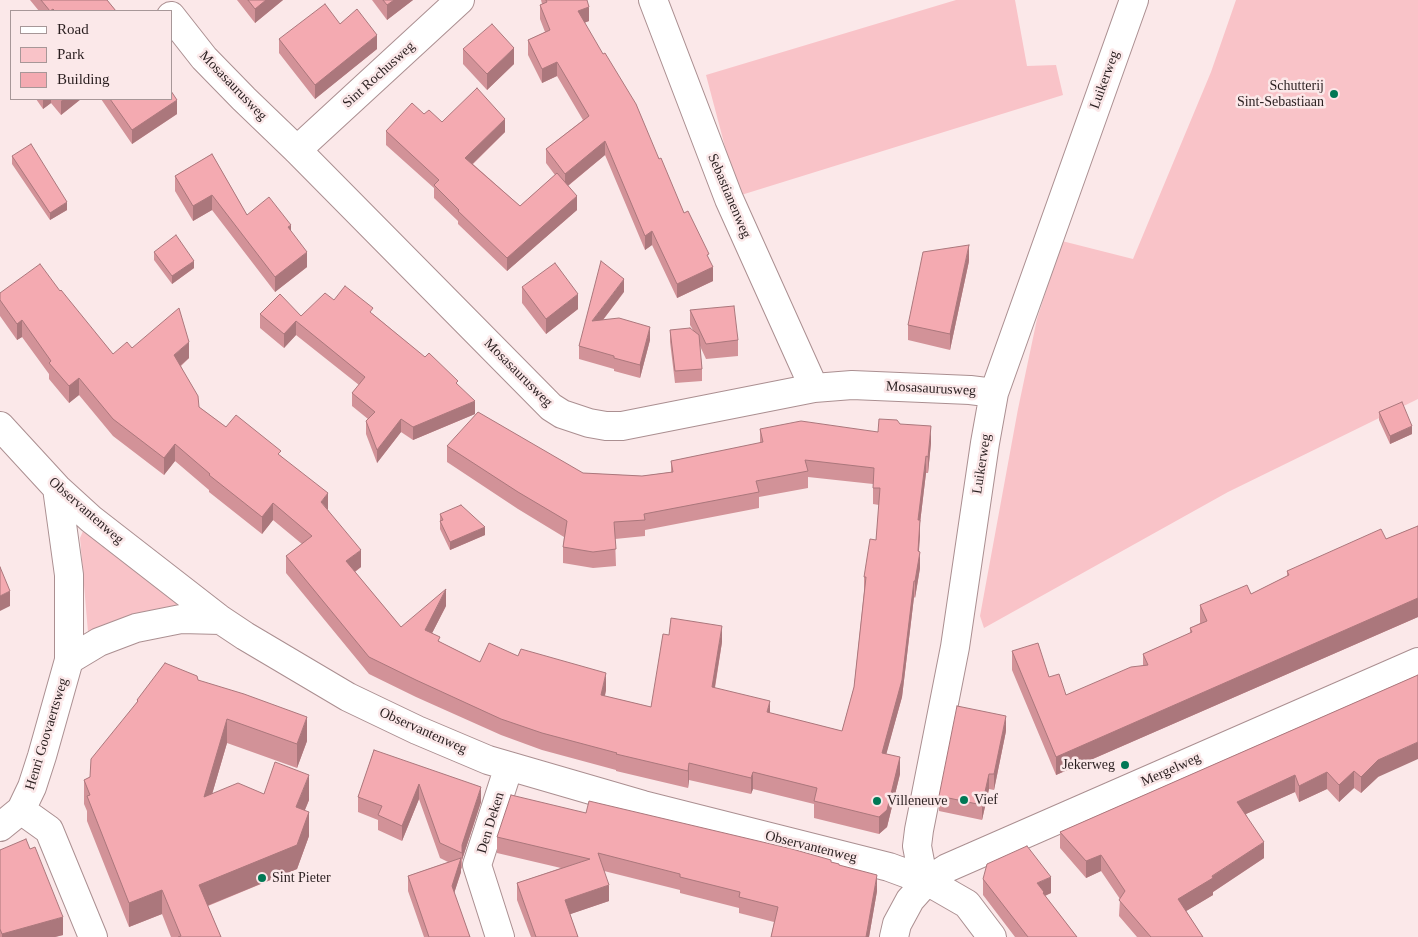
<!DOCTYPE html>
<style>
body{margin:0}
#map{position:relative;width:1418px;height:937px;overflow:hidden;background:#fbe8e9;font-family:Georgia,serif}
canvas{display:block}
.legend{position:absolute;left:10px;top:10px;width:162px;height:90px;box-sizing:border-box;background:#fbe8e9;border:1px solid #a79798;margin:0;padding:6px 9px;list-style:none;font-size:15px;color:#291e1f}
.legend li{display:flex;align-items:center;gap:10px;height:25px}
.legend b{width:25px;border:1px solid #a79798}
</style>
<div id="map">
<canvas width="1418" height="937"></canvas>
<ul class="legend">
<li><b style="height:6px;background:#fff"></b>Road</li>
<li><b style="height:14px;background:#f9c3c8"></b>Park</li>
<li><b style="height:14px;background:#f4aab1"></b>Building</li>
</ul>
</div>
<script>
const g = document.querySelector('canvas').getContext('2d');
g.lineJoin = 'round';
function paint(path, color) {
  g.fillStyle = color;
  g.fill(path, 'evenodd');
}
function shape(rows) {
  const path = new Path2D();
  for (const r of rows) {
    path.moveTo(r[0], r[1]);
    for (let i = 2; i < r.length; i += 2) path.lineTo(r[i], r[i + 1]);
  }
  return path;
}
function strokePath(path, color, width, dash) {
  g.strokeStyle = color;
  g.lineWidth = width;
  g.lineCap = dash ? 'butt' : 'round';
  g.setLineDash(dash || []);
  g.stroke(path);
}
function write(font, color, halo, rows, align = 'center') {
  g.font = font + ' Georgia,serif';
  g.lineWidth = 5;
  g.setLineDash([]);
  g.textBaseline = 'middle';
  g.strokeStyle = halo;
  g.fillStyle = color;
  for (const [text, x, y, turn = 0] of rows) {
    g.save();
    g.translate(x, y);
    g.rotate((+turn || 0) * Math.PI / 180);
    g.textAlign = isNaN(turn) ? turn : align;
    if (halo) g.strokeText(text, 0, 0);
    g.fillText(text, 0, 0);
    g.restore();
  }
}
const green = shape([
 [956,0,1015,0,1027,66,1056,65,1063,95,738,196,706,75],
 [1236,0,1418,0,1418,399,1228,492,984,628,980,616,1018,409,1037,319,1062,241,1133,259,1211,72],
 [83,531,87,531,177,603,177,608,90,634,88,632,80,538]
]);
const minor = shape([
 [653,0,729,199,814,388],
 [171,16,204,58,244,99,297,150,551,407,562,414,589,423,606,426,622,426,814,388,852,385,970,390,994,393],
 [297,150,460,0],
 [0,426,57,488,91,519,221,620,245,636,348,697,417,730,488,760,643,805,889,867,927,881,967,904,992,937],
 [69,660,99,642,136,628,181,619,221,620],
 [21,810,49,830,93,937],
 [0,827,21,810,32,787,42,756,69,660,69,575,57,488],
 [927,881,921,867,917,846,919,830,955,647,985,443,994,393,1134,0],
 [500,937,477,865,509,766],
 [894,937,897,924,910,900,927,881,947,868,1418,662]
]);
const wall = shape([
 [30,0,107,0,116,11,39,11],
 [237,0,283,0,255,23],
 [372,0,413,0,387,20],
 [541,0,587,0,589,21,584,23,659,159,684,213,709,259,713,281,677,298,652,245,645,250,605,155,568,186,577,210,507,271,458,224,458,221,434,198,434,188,386,145,386,131,424,114,442,122,505,132,473,164,520,206,555,175,546,163,546,149,583,120,557,76,542,83,528,55,528,40,545,32,540,19,540,5,542,4],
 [340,24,377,49,315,99,279,53,279,39],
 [463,49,514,64,487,90,463,64],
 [36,99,81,99,61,115,51,103,43,109],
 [101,99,171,99,177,114,132,144],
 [212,154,247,215,291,232,307,267,275,292,212,210,193,221,175,191,175,176],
 [12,156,67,210,50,220,12,164],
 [154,252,194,268,172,284,154,260],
 [969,261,950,350,908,340,908,325],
 [522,287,578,309,546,334,522,303],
 [60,291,113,354,132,348,189,358,181,366,199,407,226,427,281,456,328,510,361,567,355,572,401,627,446,606,432,633,440,642,480,662,518,656,606,690,605,696,651,707,722,642,715,688,770,713,842,731,854,687,864,592,864,577,876,540,879,505,873,504,873,484,808,477,808,488,759,497,759,508,645,530,645,536,615,539,616,566,593,568,563,563,563,547,564,537,518,509,447,462,447,446,583,473,642,476,671,472,671,461,760,443,760,429,878,432,900,424,931,443,928,473,926,473,920,523,919,551,920,568,915,598,914,597,902,697,886,754,900,774,887,827,879,834,814,818,814,804,753,789,751,794,689,780,688,788,616,771,616,770,542,750,501,735,416,697,369,674,286,573,286,556,302,544,273,520,262,534,209,492,209,490,175,461,164,475,113,436,79,395,69,403,49,379,49,374,22,337,17,340,0,316,0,293],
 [624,292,603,320,650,340,640,378,614,371,614,369,579,359,579,346],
 [334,300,373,314,458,385,475,414,413,440,401,432,377,463,366,434,366,421,368,419,352,406,352,393,359,385,296,335,284,348,260,328,260,314,301,316],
 [690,310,738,340,738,356,706,359,700,346,702,369,702,381,675,383,670,342,670,330,693,330,690,325],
 [1379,412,1412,434,1390,444,1379,420],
 [440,514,485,535,450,550,440,529],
 [1418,526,1418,617,1056,775,1012,670,1012,651,1049,677,1066,695,1143,665,1143,654,1190,633,1190,628,1200,623,1200,605,1251,594,1287,576,1287,571,1386,539],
 [1418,675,1378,777,1361,793,1354,788,1339,802,1327,789,1299,802,1295,792,1246,814,1264,858,1213,892,1213,895,1186,911,1203,937,1137,937,1119,916,1120,899,1101,871,1086,878,1060,848,1060,832],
 [198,680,307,741,297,768,227,743,212,794,264,794,309,800,305,810,309,836,297,869,208,906,221,937,171,937,162,914,129,927,87,821,87,811,84,804,84,780,90,777,137,702,137,700],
 [1006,731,994,790,989,789,982,820,939,811,939,796],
 [374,750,481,802,462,860,462,869,461,868,461,872,454,893,470,937,424,937,408,891,408,876,448,862,440,858,419,799,402,841,378,830,378,820,358,812,358,797],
 [586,813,831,862,839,865,877,891,869,937,771,937,774,922,739,913,739,908,680,893,680,890,604,871,609,901,570,914,578,937,531,937,517,900,517,883,561,868,497,853,497,837],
 [0,850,63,935,55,937,0,937],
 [983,879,1051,893,1045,896,1077,937,1015,937,983,895]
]);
const shadedWall = shape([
 [266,0,283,0,255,23,255,9],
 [394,0,413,0,387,20,387,5],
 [589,7,589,21,578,25,578,11],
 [377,35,377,49,315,99,315,85],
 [514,48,514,64,487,90,487,74],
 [557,62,557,76,542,83,542,69],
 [43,99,51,99,51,103,43,109],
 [64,99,81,99,61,115,61,101],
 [177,100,177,114,132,144,132,130],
 [505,119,505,132,465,171,465,158],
 [605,141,605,155,565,188,565,174],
 [212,195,212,210,193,221,193,206],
 [577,196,577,210,507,271,507,258],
 [67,202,67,210,50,220,50,213],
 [291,225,291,240,288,227],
 [652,231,652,245,645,250,645,236],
 [969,245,969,261,950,350,950,334],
 [307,252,307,267,275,292,275,277],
 [194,261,194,268,172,284,172,276],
 [713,267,713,281,677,298,677,284],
 [624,279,624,292,592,334,592,321],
 [578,294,578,309,546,334,546,319],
 [22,320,22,337,17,340,17,324],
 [296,321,296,335,284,348,284,334],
 [650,327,650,340,640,378,640,365],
 [189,342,189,358,174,371,174,355],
 [79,378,79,395,69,403,69,386],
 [475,401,475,414,413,440,413,427],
 [401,419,401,432,377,463,377,450],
 [931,426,931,443,928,473,928,457],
 [1412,426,1412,434,1390,444,1390,436],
 [175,444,175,461,164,475,164,458],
 [926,456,926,473,920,523,920,536,918,563,920,552,920,568,915,598,915,581,918,520],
 [328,493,328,510,321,502],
 [273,503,273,520,262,534,262,517],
 [485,527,485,535,450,550,450,542],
 [361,550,361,567,346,578,346,561],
 [914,581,914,597,902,697,882,770,882,753],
 [446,589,446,606,425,647,425,630],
 [10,591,10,606,0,611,0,596],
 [1418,598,1418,617,1056,775,1056,757],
 [722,626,722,642,712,704,712,687],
 [606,673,606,690,601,712,601,695],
 [770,701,770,718,767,712],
 [1006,716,1006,731,994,790,994,774],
 [307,717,307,741,297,768,297,744],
 [227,719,227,743,204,822,204,797],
 [1418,742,1418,759,1378,777,1361,793,1361,777,1378,760],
 [900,757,900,774,887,827,879,834,879,817],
 [689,763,689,780,688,788,688,771],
 [1354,771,1354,788,1339,802,1339,785],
 [753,772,753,789,751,794,751,778],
 [1327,772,1327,789,1299,802,1299,786],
 [989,774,989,789,982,820,982,805],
 [309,775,309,800,296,831,296,807],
 [1295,775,1295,792,1237,818,1237,802],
 [419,784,419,799,402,841,402,826],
 [481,787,481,802,462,860,462,869,462,845],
 [309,812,309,836,297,869,199,909,199,885],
 [1264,842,1264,858,1213,892,1213,895,1178,916,1178,899],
 [1101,855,1101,871,1086,878,1086,861],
 [461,858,461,872,452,900,452,886],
 [877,875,877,891,869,937,866,937],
 [1051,877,1051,893,1044,896,1037,883],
 [609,885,609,901,565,916,565,900],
 [162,890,162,914,129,927,129,903],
 [63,917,63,935,55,937,2,937,2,934]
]);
const building = shape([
 [41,0,107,0,116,11,55,11,53,9,50,11,41,0],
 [248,0,266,0,255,9,248,0],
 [383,0,394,0,387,5,383,0],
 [546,0,587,0,589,7,578,11,603,54,605,53,636,104,659,159,661,158,684,213,688,211,709,254,707,255,713,267,677,284,652,231,645,236,605,141,565,174,546,149,589,116,557,62,542,69,528,40,550,30,540,5,547,2,546,0],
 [325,4,340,24,357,9,377,35,315,85,279,39,325,4],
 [492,24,514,48,487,74,463,49,492,24],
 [477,88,505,119,465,158,520,206,557,173,577,196,507,258,458,211,459,210,434,185,439,180,386,131,412,103,424,114,429,110,442,122,477,88],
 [171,91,177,100,132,130,110,99,171,99,171,91],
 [31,144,67,202,50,213,12,156,31,144],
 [212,154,247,215,269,197,291,225,288,227,307,252,275,277,212,195,193,206,175,176,212,154],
 [176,235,194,261,172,276,154,252,176,235],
 [969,245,950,334,908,325,923,252,969,245],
 [601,261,624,279,592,321,619,318,650,327,640,365,614,358,614,356,579,346,601,261],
 [555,263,578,294,546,319,522,287,555,263],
 [40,264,60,291,61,290,113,354,127,342,132,348,179,308,189,342,174,355,198,396,199,407,226,427,236,415,281,451,278,454,328,493,321,502,361,550,346,561,401,627,446,589,425,630,440,637,438,641,480,662,489,643,518,656,521,649,606,673,601,695,651,707,663,634,669,635,671,618,722,626,712,687,770,701,767,712,842,731,854,687,866,577,864,577,870,539,876,540,880,488,873,488,874,468,805,460,808,471,756,481,759,492,644,514,645,520,614,522,616,549,593,552,563,547,567,521,518,492,447,446,478,412,583,473,642,476,673,472,671,461,763,442,760,429,801,421,878,432,879,419,897,420,900,424,931,426,928,457,926,456,918,520,920,520,918,551,920,552,915,581,914,581,902,680,882,753,900,757,887,810,879,817,814,801,817,788,753,772,751,778,689,763,688,771,616,754,617,753,542,733,501,719,416,680,369,657,286,556,312,536,273,503,262,517,209,475,210,474,175,444,164,458,113,419,79,378,69,386,49,363,51,361,22,320,17,324,0,300,0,293,40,264],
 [345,286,373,308,370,312,425,357,429,353,458,381,456,383,475,401,413,427,401,419,377,450,366,421,375,412,352,393,365,377,296,321,284,334,260,314,280,294,301,316,325,293,334,300,345,286],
 [734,306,738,340,706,344,690,310,734,306],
 [690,328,699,335,702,369,675,371,670,330,690,328],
 [1402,402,1412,426,1390,436,1379,412,1402,402],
 [461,505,485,527,450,542,440,521,443,520,440,514,461,505],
 [1418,526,1418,598,1056,757,1012,651,1038,643,1049,677,1059,674,1066,695,1131,667,1148,665,1143,654,1192,632,1190,628,1207,621,1200,605,1247,585,1251,594,1289,575,1287,571,1381,529,1386,539,1418,526],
 [0,567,10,591,0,596,0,567],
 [165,663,197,676,198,680,244,694,307,717,297,744,227,719,204,797,238,783,264,794,275,762,309,775,296,807,309,812,297,845,199,885,221,937,178,937,181,936,162,890,129,903,87,796,90,795,84,780,90,777,91,759,138,701,137,700,165,663],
 [1418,675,1418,742,1378,760,1361,777,1354,771,1339,785,1327,772,1299,786,1295,775,1237,802,1264,842,1212,876,1213,878,1178,899,1203,937,1151,937,1119,900,1125,891,1101,855,1086,861,1060,832,1418,675],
 [957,706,1006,716,994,774,989,774,982,805,939,796,957,706],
 [374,750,481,787,462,845,462,853,440,843,419,784,402,826,378,815,382,806,358,797,374,750],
 [511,795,586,813,589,801,792,849,831,860,831,862,839,864,839,865,877,875,866,937,771,937,778,907,739,897,740,892,680,877,680,874,598,853,609,885,565,900,578,937,536,937,517,883,590,859,497,837,511,795],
 [26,839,30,849,35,847,63,917,2,934,0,929,0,850,26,839],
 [1027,846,1051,877,1037,883,1044,892,1043,893,1077,937,1028,937,983,879,987,864,1027,846],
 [461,858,452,886,470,937,429,937,408,876,461,858]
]);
const markers = [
 [1334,94,5,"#007855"],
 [1125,765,5,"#007855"],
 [964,800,5,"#007855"],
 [877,801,5,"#007855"],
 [262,878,5,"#007855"]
];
const streetNames = [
 ["Sint Rochusweg",379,75,-42],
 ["Luikerweg",1105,80,-70],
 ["Mosasaurusweg",233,86,46],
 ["Sebastianenweg",729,196,67],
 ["Mosasaurusweg",518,373,45],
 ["Mosasaurusweg",931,389,3],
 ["Luikerweg",982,464,-81],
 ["Observantenweg",86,511,41],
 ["Observantenweg",423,731,24],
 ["Henri Goovaertsweg",47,734,-73],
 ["Mergelweg",1171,770,-24],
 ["Den Deken",491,823,-73],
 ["Observantenweg",811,847,14]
];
const poiNames = [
 ["Schutterij",1324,86,"right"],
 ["Sint-Sebastiaan",1324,102,"right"],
 ["Jekerweg",1115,765,"right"],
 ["Vief",974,800],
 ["Villeneuve",887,801],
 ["Sint Pieter",272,878]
];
paint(green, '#f9c3c8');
strokePath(minor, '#ab8f91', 30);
strokePath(minor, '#fff', 28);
paint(wall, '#d29298');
paint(shadedWall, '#ab777c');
paint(building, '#f4aab1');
strokePath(building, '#ab777c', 1);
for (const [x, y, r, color] of markers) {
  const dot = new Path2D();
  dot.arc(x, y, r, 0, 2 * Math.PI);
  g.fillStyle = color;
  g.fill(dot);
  strokePath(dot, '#fbe8e9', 2);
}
write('14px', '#291e1f', '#fbe8e9', streetNames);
write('14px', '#291e1f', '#fbe8e9', poiNames, 'left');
</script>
